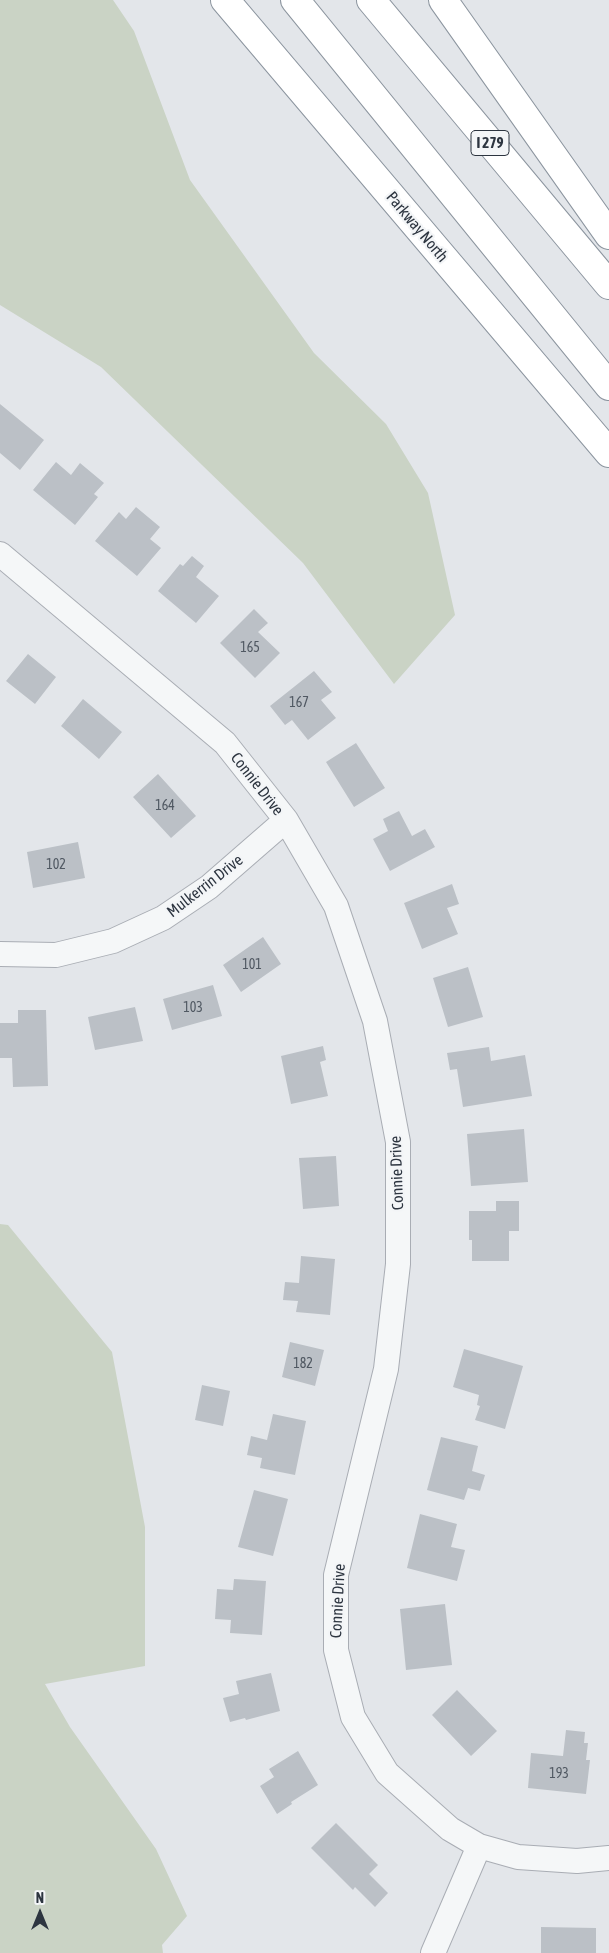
<!DOCTYPE html>
<style>
body{margin:0}
#map{position:relative;width:609px;height:1953px;overflow:hidden;background:#e3e6ea;font-family:"Asap Condensed",sans-serif}
canvas{display:block}
.north{position:absolute;left:15px;top:1888px;width:50px;height:50px;-webkit-text-stroke:4px #f3f5f7;paint-order:stroke;rotate:0deg;font-size:14px;font-weight:700;line-height:20px;text-align:center;color:#2d3540}
.north::after{content:'';display:block;margin:auto;width:18px;height:22px;background:#2d3540;clip-path:polygon(50% 0,100% 100%,50% 72%,0 100%)}
</style>
<div id="map">
<canvas width="609" height="1953"></canvas>
<div class="north">N</div>
</div>
<script>
const g = document.querySelector('canvas').getContext('2d');
g.lineJoin = 'round';
function paint(path, color) {
  g.fillStyle = color;
  g.fill(path, 'evenodd');
}
function shape(rows) {
  const path = new Path2D();
  for (const r of rows) {
    path.moveTo(r[0], r[1]);
    for (let i = 2; i < r.length; i += 2) path.lineTo(r[i], r[i + 1]);
  }
  return path;
}
function strokePath(path, color, width, dash) {
  g.strokeStyle = color;
  g.lineWidth = width;
  g.lineCap = dash ? 'butt' : 'round';
  g.setLineDash(dash || []);
  g.stroke(path);
}
function write(font, color, halo, rows, align = 'center') {
  g.font = font + ' "Asap Condensed",sans-serif';
  g.lineWidth = 4.5;
  g.setLineDash([]);
  g.textBaseline = 'middle';
  g.strokeStyle = halo;
  g.fillStyle = color;
  for (const [text, x, y, turn = 0] of rows) {
    g.save();
    g.translate(x, y);
    g.rotate((+turn || 0) * Math.PI / 180);
    g.textAlign = isNaN(turn) ? turn : align;
    if (halo) g.strokeText(text, 0, 0);
    g.fillText(text, 0, 0);
    g.restore();
  }
}
const green = shape([
 [0,0,113,0,134,31,190,180,314,353,386,424,428,493,455,615,394,684,303,563,101,367,0,305],
 [0,1224,8,1225,112,1352,145,1527,145,1666,45,1684,70,1727,156,1849,187,1916,162,1945,163,1953,0,1953]
]);
const building = shape([
 [0,404,44,440,20,470,0,453],
 [56,462,71,475,80,463,104,483,94,494,98,497,75,525,33,490],
 [136,507,160,527,150,539,161,548,137,576,95,541,119,512,126,519],
 [192,556,204,566,196,577,219,596,196,623,158,591,180,564,183,566],
 [254,609,268,623,258,632,280,653,255,678,220,643],
 [28,654,56,677,35,704,6,681],
 [314,671,332,692,321,700,336,718,308,740,292,720,285,725,270,706],
 [83,699,122,732,99,759,61,726],
 [356,743,385,788,354,807,326,762],
 [158,774,196,816,171,838,133,797],
 [399,811,412,836,425,829,435,847,390,871,373,839,388,831,383,819],
 [78,842,85,878,33,888,27,852],
 [452,884,459,904,447,908,458,934,422,949,404,903],
 [263,937,281,964,241,992,223,965],
 [468,967,483,1017,448,1027,433,978],
 [213,985,222,1016,172,1030,163,999],
 [135,1007,143,1041,95,1050,88,1017],
 [18,1010,46,1010,48,1086,13,1087,12,1058,0,1058,0,1023,18,1023],
 [323,1046,326,1060,320,1062,328,1096,291,1104,281,1056],
 [489,1047,491,1061,525,1055,532,1096,463,1107,457,1069,450,1070,447,1053],
 [524,1129,528,1182,471,1186,467,1134],
 [336,1156,339,1206,303,1209,299,1158],
 [496,1201,519,1201,519,1231,509,1231,509,1261,472,1261,472,1240,469,1240,469,1211,496,1211],
 [301,1256,335,1259,330,1315,296,1312,298,1301,283,1300,285,1282,299,1283],
 [290,1342,324,1350,315,1386,282,1377],
 [464,1349,523,1366,505,1429,475,1420,480,1406,477,1405,479,1395,453,1387],
 [202,1385,230,1391,223,1426,195,1420],
 [273,1414,306,1421,295,1475,260,1468,262,1458,247,1455,251,1436,267,1440],
 [441,1437,478,1446,472,1471,485,1475,480,1491,468,1488,464,1500,427,1490],
 [254,1490,288,1499,273,1556,238,1547],
 [420,1514,457,1524,451,1547,465,1550,457,1581,407,1568],
 [234,1579,266,1581,262,1635,230,1633,231,1620,215,1619,217,1589,233,1590],
 [445,1604,452,1665,406,1670,400,1609],
 [271,1673,280,1711,246,1720,245,1718,230,1722,223,1698,239,1694,236,1681],
 [457,1690,497,1731,471,1756,432,1715],
 [566,1730,585,1732,584,1743,588,1743,586,1760,590,1760,586,1794,528,1788,531,1753,563,1756],
 [298,1751,318,1785,291,1802,292,1804,277,1814,260,1786,274,1777,269,1769],
 [336,1823,378,1865,369,1874,388,1893,375,1907,355,1887,353,1890,311,1848],
 [541,1927,596,1928,596,1953,541,1953]
]);
const street = shape([
 [0,554,225,743,286,820,336,906,375,1021,398,1142,398,1264,386,1369,336,1575,336,1650,353,1717,387,1773,450,1829,479,1846,518,1857,577,1861,609,1858],
 [0,954,56,955,113,941,163,918,209,887,286,820],
 [433,1953,479,1846]
]);
const highway = shape([
 [225,0,609,453],
 [295,0,609,386],
 [371,0,609,285],
 [443,0,609,235]
]);
const numberNames = [
 ["165",250,648],
 ["167",299,703],
 ["164",165,806],
 ["102",56,865],
 ["101",252,965],
 ["103",193,1008],
 ["182",303,1364],
 ["193",559,1774]
];
const shields = [
 [490,143,38]
];
const shieldNames = [
 ["I 279",490,143]
];
const streetNames = [
 ["Parkway North",417,227,50],
 ["Connie Drive",257,784,52],
 ["Mulkerrin Drive",205,886,-38],
 ["Connie Drive",397,1173,-92],
 ["Connie Drive",338,1601,-87]
];
paint(green, '#cad3c5');
paint(building, '#bbc0c6');
strokePath(street, '#a9adb4', 26);
strokePath(highway, '#8c959f', 30);
strokePath(street, '#f5f7f8', 24);
strokePath(highway, '#fff', 28);
write('14px', '#505862', null, numberNames);
for (const [x, y, w] of shields) {
  const box = new Path2D();
  box.roundRect(x - w / 2, y - 12.5, w, 25, 4);
  g.fillStyle = '#f3f5f7';
  g.fill(box);
  strokePath(box, '#2d3540', 1);
}
write('bold 15px', '#2d3540', null, shieldNames);
write('16px', '#2d3540', '#f3f5f7', streetNames);
</script>
